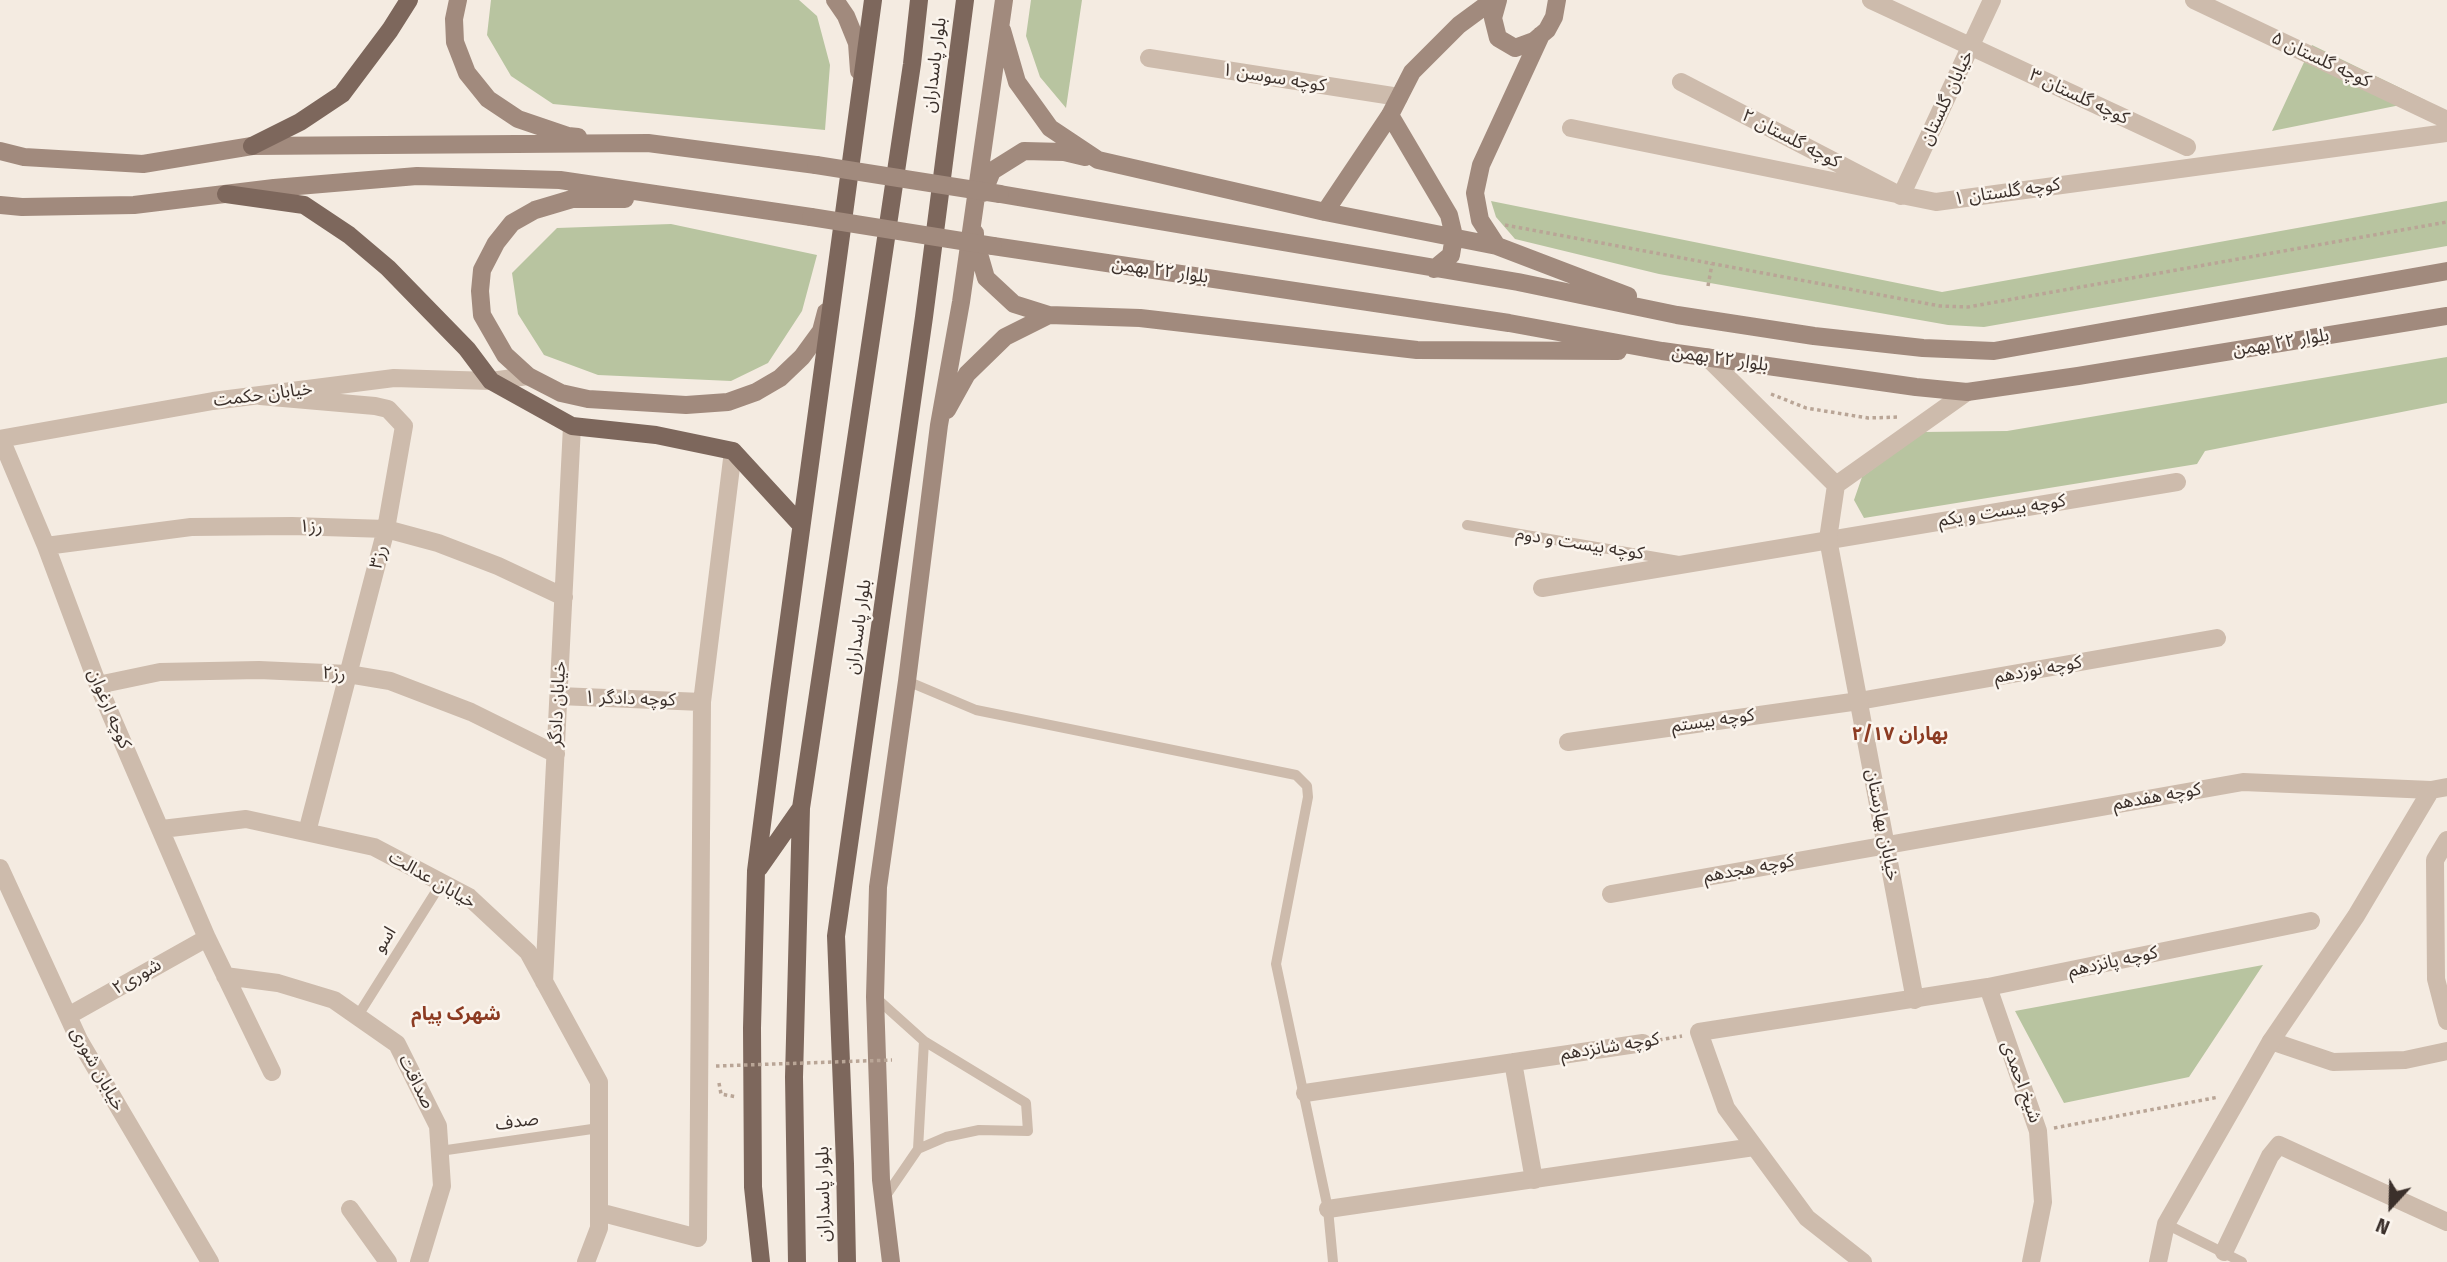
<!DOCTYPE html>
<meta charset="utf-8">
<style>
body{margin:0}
#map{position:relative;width:2447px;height:1262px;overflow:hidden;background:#f4ebe1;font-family:"Fira Sans",sans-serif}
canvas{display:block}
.north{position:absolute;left:2356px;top:1171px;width:70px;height:70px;-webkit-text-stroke:5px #fbf5ee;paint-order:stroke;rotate:202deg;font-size:19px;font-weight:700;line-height:28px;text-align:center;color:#3b302b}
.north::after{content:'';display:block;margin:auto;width:24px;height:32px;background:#3b302b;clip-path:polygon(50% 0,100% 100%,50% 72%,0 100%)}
</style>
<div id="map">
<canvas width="2447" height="1262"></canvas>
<div class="north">N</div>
</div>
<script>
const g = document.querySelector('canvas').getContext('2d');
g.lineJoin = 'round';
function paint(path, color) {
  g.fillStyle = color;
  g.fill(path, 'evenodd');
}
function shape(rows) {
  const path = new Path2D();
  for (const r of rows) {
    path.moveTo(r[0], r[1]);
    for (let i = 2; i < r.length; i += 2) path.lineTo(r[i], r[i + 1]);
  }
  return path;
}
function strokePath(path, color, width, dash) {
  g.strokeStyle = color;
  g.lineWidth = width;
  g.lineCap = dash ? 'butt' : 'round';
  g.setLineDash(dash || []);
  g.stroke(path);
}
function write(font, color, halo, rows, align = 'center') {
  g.font = font + ' "Fira Sans","Noto Sans Arabic",sans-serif';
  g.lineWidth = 5;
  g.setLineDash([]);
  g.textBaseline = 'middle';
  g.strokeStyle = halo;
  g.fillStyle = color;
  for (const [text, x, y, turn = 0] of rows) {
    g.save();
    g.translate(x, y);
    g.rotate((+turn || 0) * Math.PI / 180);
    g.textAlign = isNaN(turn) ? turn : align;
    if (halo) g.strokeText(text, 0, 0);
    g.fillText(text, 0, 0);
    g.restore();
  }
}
const green = shape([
 [491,0,799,0,817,16,830,65,825,130,553,104,511,76,487,35],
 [1031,0,1082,0,1066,108,1040,77,1026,36],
 [2312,45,2425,100,2272,131],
 [1491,201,1942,292,2447,201,2447,246,1984,327,1948,325,1659,274,1515,239,1496,217],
 [671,224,817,255,802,311,768,363,731,381,598,375,544,355,518,314,512,273,557,228],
 [2447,357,2447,403,2205,451,2197,464,1864,518,1854,500,1862,477,1923,432,2007,431],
 [2263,965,2189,1077,2064,1103,2015,1011]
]);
const path = shape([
 [1505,225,1940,306,1968,307,2447,222],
 [1708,286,1712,264],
 [1771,394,1806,408,1868,418,1900,417],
 [1659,1040,1682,1036],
 [719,1083,721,1094,737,1097],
 [2054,1128,2219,1097]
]);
const service = shape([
 [1467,525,1679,561],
 [907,681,976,710,1296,775,1307,786,1308,797,1276,964,1328,1209,1333,1262],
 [875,997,924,1041,1026,1103,1028,1131,979,1130,946,1137,918,1149,883,1200],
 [357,1017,442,882],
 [918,1149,924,1041],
 [440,1151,599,1128],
 [2166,1224,2242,1262]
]);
const minor = shape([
 [1871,0,2187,147],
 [2194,0,2447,120],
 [1149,58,1399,97],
 [1681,82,1901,196,1992,0],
 [1571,128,1936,202,2447,133],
 [260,396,375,406,388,409,404,426,386,529,307,832],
 [0,439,213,401,394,378,491,381,528,376],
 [1,439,46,546,98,685,207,938,272,1072],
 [46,546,191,527,292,526,386,529,438,543,498,566,564,597],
 [1542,588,2177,482],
 [98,685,160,672,259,670,348,674,390,681,471,712,556,754],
 [559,696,702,702],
 [1568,742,1859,701,2217,638],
 [162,829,246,819,374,847,469,897,528,952,599,1082,599,1228,586,1262],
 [2447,840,2435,860,2436,979,2447,1021],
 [0,868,79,1040,210,1262],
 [1611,894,2243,782,2431,790],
 [225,976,278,983,334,1000,397,1044,438,1126,442,1186,419,1262],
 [544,982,572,426],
 [1988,987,2038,1131,2043,1202,2031,1262],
 [68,1016,207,938],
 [2271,1041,2333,1062,2405,1060,2447,1051],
 [1513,1062,1534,1180],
 [1305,1093,1643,1043],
 [350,1209,388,1262],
 [1328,1209,1754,1147],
 [599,1212,698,1238,702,702,733,451],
 [2224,1252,2270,1156,2279,1145,2447,1222],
 [1863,1262,1807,1218,1726,1108,1699,1032,1988,987,2311,921]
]);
const tertiary = shape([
 [1707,357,1836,485],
 [1836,485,1828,539,1915,1000],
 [1836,485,1967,392],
 [2158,1262,2166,1224,2271,1041,2356,916,2431,790,2447,787]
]);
const secondary = shape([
 [458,0,454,19,455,42,467,73,488,99,518,119,568,136,578,137],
 [835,0,846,16,857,43,859,71],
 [1498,0,1493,18,1498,38,1515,48,1534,41,1547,30,1554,17,1557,0],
 [1002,30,1017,82,1050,128,1098,160,1325,212,1497,246,1628,296],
 [1390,115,1449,215,1454,236,1451,255,1434,269],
 [0,151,24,157,143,164,252,146,648,143,816,165],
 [983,193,992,171,1024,151,1064,152,1085,157],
 [1000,194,1518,282,1677,315,1814,336,1923,348,1994,351,2447,271],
 [625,199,572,199,535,210,512,223,496,243,482,270,480,291,482,315,505,355,528,376,561,393,588,399,686,405,728,402,756,392,780,378,802,357,821,331,826,312],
 [0,205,22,207,134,205,274,188,417,176,560,180,811,217],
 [1325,212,1390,115,1412,72,1459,25,1493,0],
 [975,233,975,240,986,278,1014,304,1049,315],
 [993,246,1509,323,1662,351,1916,387,1967,392,2078,376,2447,316],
 [1497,246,1480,220,1475,193,1481,165,1541,35],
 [947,410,967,374,1005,337,1049,315,1140,318,1417,350,1618,351],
 [891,1262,881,1180,875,997,878,887,907,681,939,425,961,302,1004,0]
]);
const primary = shape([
 [252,146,300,122,342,94,390,30,409,0],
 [226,194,304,205,349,235,388,268,467,349,491,381,572,426,656,435,733,451,801,525],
 [759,868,801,808],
 [761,1262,753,1187,752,1028,756,871,778,699,873,0],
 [797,1262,794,1077,801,808,912,64,919,0],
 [847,1262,845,1164,836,936,924,317,965,0]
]);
const pathBridge = shape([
 [716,1066,892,1060]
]);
const secondaryBridge = shape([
 [816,165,1000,194],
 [811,217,993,246]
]);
const streetNames = [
 ["کوچه گلستان ۵",2321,60,25],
 ["بلوار پاسداران",935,65,-83],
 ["کوچه سوسن ۱",1274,78,9],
 ["کوچه گلستان ۳",2079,97,25],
 ["خیابان گلستان",1947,98,-65],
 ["کوچه گلستان ۲",1791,139,27],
 ["کوچه گلستان ۱",2007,192,-8],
 ["بلوار ۲۲ بهمن",1160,271,8],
 ["بلوار ۲۲ بهمن",2281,343,-9],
 ["بلوار ۲۲ بهمن",1720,359,8],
 ["خیابان حکمت",263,395,-7],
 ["کوچه بیست و یکم",2002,511,-9],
 ["رز۱",311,527,2],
 ["کوچه بیست و دوم",1580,544,9],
 ["رز۳",379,557,-75],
 ["بلوار پاسداران",859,627,-82],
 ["کوچه نوزدهم",2038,670,-10],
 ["رز۲",334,674,4],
 ["کوچه دادگر ۱",630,699,2],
 ["خیابان دادگر",558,704,-87],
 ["کوچه ارغوان",109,709,67],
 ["کوچه بیستم",1713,721,-8],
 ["کوچه هفدهم",2157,797,-10],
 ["خیابان بهارستان",1882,825,79],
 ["کوچه هجدهم",1749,869,-10],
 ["خیابان عدالت",432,880,30],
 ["اسو",385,940,-58],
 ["کوچه پانزدهم",2113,962,-12],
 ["شوری۲",137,977,-30],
 ["کوچه شانزدهم",1610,1047,-9],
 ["خیابان شوری",97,1069,61],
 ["صداقت",416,1082,63],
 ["شیخ احمدی",2021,1082,70],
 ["صدف",517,1122,-8],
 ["بلوار پاسداران",824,1194,-91]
];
const neighbourhoodNames = [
 ["۲/۱۷ بهاران",1900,735],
 ["شهرک پیام",456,1015]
];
paint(green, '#b8c4a0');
strokePath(path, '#b9a596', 3.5, [3.5, 3.5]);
strokePath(service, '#cdbbac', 10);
strokePath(minor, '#cdbbac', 18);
strokePath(tertiary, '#cdbbac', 18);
strokePath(secondary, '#a18a7d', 18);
strokePath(primary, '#7d675c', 18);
strokePath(pathBridge, '#b9a596', 3.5, [3.5, 3.5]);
strokePath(secondaryBridge, '#a18a7d', 18);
write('18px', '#3b302b', '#fbf5ee', streetNames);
write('bold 19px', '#8c3b22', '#fbf5ee', neighbourhoodNames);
</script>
